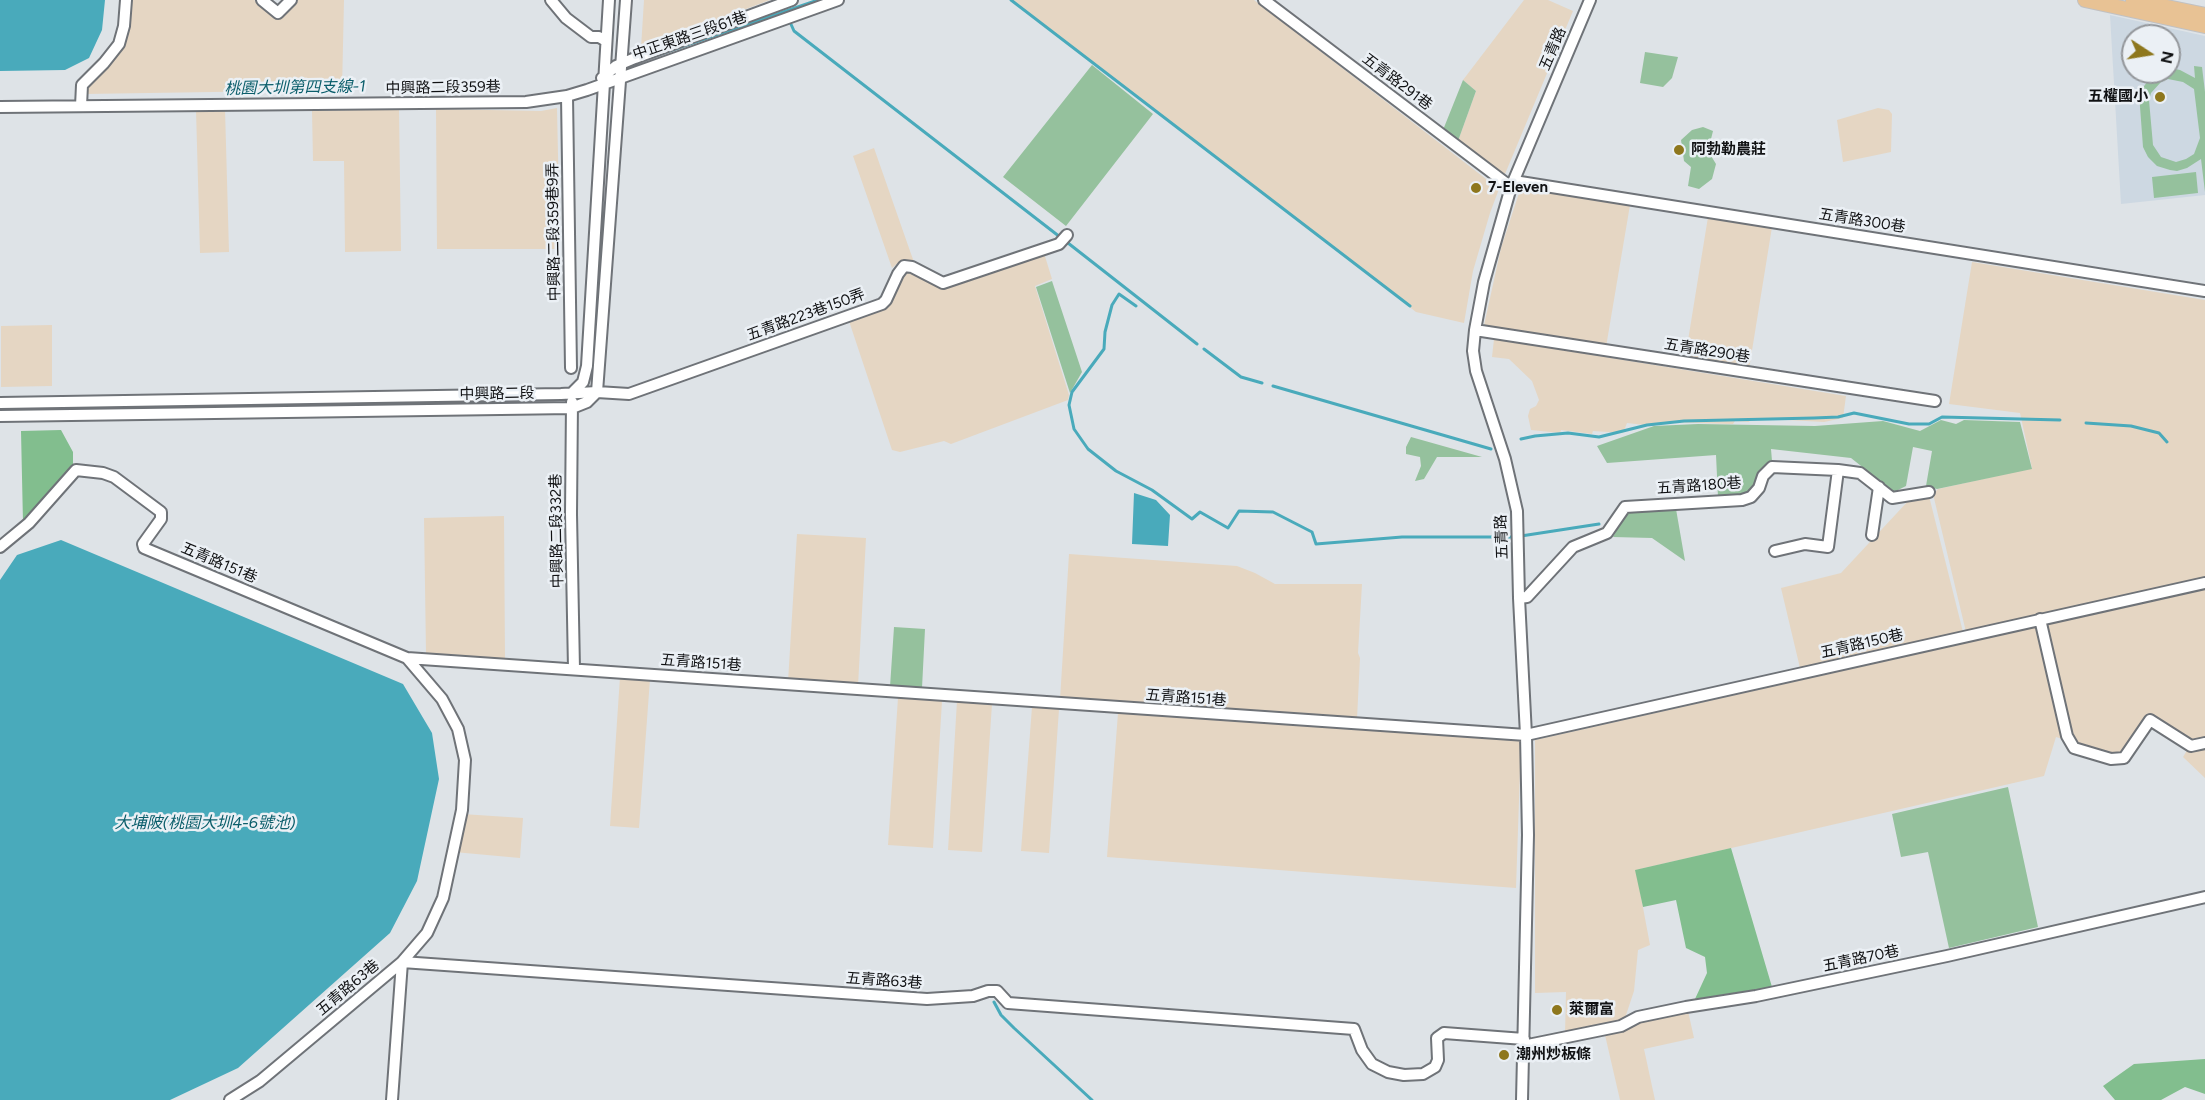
<!DOCTYPE html>
<meta charset="utf-8">
<style>
body{margin:0}
#map{position:relative;width:2205px;height:1100px;overflow:hidden;background:#dee3e7;font-family:Figtree,sans-serif}
canvas{display:block}
.north{position:absolute;left:2121px;top:24px;width:60px;height:60px;box-sizing:border-box;background:#ebf0f5;border:2px solid #94979b;border-radius:50%;rotate:102deg;font-size:16px;font-weight:700;line-height:24px;text-align:center;color:#111214}
.north::after{content:'';display:block;margin:auto;width:21px;height:27px;background:#8e771d;clip-path:polygon(50% 0,100% 100%,50% 72%,0 100%)}
</style>
<div id="map">
<canvas width="2205" height="1100"></canvas>
<div class="north">N</div>
</div>
<script>
const g = document.querySelector('canvas').getContext('2d');
g.lineJoin = 'round';
function paint(path, color) {
  g.fillStyle = color;
  g.fill(path, 'evenodd');
}
function shape(rows) {
  const path = new Path2D();
  for (const r of rows) {
    path.moveTo(r[0], r[1]);
    for (let i = 2; i < r.length; i += 2) path.lineTo(r[i], r[i + 1]);
  }
  return path;
}
function strokePath(path, color, width, dash) {
  g.strokeStyle = color;
  g.lineWidth = width;
  g.lineCap = dash ? 'butt' : 'round';
  g.setLineDash(dash || []);
  g.stroke(path);
}
function write(font, color, halo, rows, align = 'center') {
  g.font = font + ' Figtree,"Noto Sans TC",sans-serif';
  g.lineWidth = 5;
  g.setLineDash([]);
  g.textBaseline = 'middle';
  g.strokeStyle = halo;
  g.fillStyle = color;
  for (const [text, x, y, turn = 0] of rows) {
    g.save();
    g.translate(x, y);
    g.rotate((+turn || 0) * Math.PI / 180);
    g.textAlign = isNaN(turn) ? turn : align;
    if (halo) g.strokeText(text, 0, 0);
    g.fillText(text, 0, 0);
    g.restore();
  }
}
const built = shape([
 [2110,15,2205,36,2205,195,2121,204],
 [2133,36,2169,36,2169,72,2133,72]
]);
const industrial = shape([
 [130,0,254,0,277,16,294,0,344,0,342,90,84,94,86,87,105,70,117,53],
 [644,0,770,0,641,48],
 [1012,0,1254,0,1499,189,1490,213,1473,271,1464,323,1416,312],
 [1524,0,1548,0,1573,11,1505,174,1458,141,1476,91,1463,80],
 [557,108,560,249,437,249,436,109,541,111],
 [1878,108,1889,110,1892,114,1891,152,1843,162,1837,120],
 [225,109,229,252,200,253,196,110],
 [399,109,401,251,345,252,344,161,313,161,312,111],
 [874,148,910,251,914,262,899,262,892,268,853,156],
 [1521,187,1630,205,1606,347,1483,330,1501,248],
 [1708,217,1772,227,1749,369,1685,359],
 [1044,253,1052,279,1035,286,1069,395,1068,400,951,444,944,441,900,452,892,450,849,321,887,307,898,280,905,272,911,272,943,288],
 [1972,262,2205,300,2205,578,1966,632,1933,494,1938,489,2032,468,2020,413,1949,404],
 [52,325,52,386,1,387,1,326],
 [1494,339,1846,396,1843,418,1824,422,1751,418,1749,422,1735,421,1733,424,1661,422,1654,426,1627,423,1623,433,1593,431,1592,434,1561,430,1560,433,1531,430,1528,416,1530,409,1536,406,1539,400,1532,381,1509,359,1492,357],
 [1929,496,1963,632,1800,668,1781,588,1841,573,1910,499],
 [504,516,505,659,426,653,424,518],
 [797,534,866,538,858,686,788,682],
 [1069,554,1237,566,1255,573,1275,584,1362,584,1358,653,1360,658,1357,719,1060,700],
 [2205,589,2205,778,2183,757,2192,742,2147,714,2120,753,2113,754,2056,737,2044,776,1636,870,1650,945,1638,950,1634,991,1624,1021,1565,1034,1566,992,1535,993,1535,740],
 [620,677,650,679,639,828,610,826],
 [898,698,942,701,933,848,888,845],
 [957,701,992,704,982,852,948,850],
 [1032,707,1059,709,1049,853,1021,851],
 [1118,713,1521,741,1516,888,1107,857],
 [462,814,523,818,520,858,454,852],
 [1688,1011,1694,1038,1644,1049,1655,1100,1620,1100,1605,1035,1628,1029,1642,1021]
]);
const green = shape([
 [1645,52,1678,57,1672,78,1663,87,1640,83],
 [1092,65,1153,114,1066,226,1003,177],
 [2194,66,2202,67,2205,92,2205,192,2201,159,2187,168,2177,171,2170,170,2157,166,2148,157,2143,147,2139,93,2150,78,2160,72,2169,72,2170,68,2180,70,2195,78],
 [2168,79,2183,82,2194,89,2200,138,2194,154,2186,159,2176,162,2161,157,2153,145,2149,100,2151,93,2161,82],
 [1463,80,1476,91,1458,141,1443,130],
 [1703,127,1713,131,1708,151,1716,164,1712,179,1699,189,1688,186,1691,167,1684,161,1681,140,1692,130],
 [2196,172,2198,193,2154,198,2152,177],
 [1052,281,1082,372,1070,393,1036,287],
 [1941,420,1956,424,1964,420,2020,422,2032,469,1937,489,1926,486,1932,451,1913,447,1906,486,1894,492,1851,458,1771,449,1772,461,1761,471,1754,490,1746,496,1718,497,1716,455,1607,463,1597,446,1654,426,1698,424,1815,426,1883,421,1920,431],
 [1411,437,1482,457,1437,457,1424,479,1415,481,1421,466,1420,457,1406,454,1406,447],
 [1676,509,1685,561,1652,538,1613,537,1627,512],
 [894,627,925,629,922,688,890,687],
 [2008,787,2038,927,1949,948,1928,852,1901,857,1892,814]
]);
const forest = shape([
 [61,430,73,452,73,465,23,523,21,431],
 [1731,848,1772,987,1695,999,1707,973,1705,957,1686,948,1676,900,1643,907,1635,870],
 [2205,1059,2205,1094,2185,1087,2161,1100,2115,1100,2103,1086,2134,1064]
]);
const water = shape([
 [0,0,105,0,102,30,89,58,65,70,0,71],
 [1134,493,1156,500,1170,515,1168,546,1132,544],
 [61,540,403,684,432,733,439,779,417,881,390,933,238,1068,170,1100,0,1100,0,580,17,555]
]);
const stream = shape([
 [1011,0,1410,306],
 [790,22,794,31,1060,237],
 [646,59,818,0],
 [1068,243,1197,344],
 [1136,306,1119,294,1112,305,1105,332,1104,349,1072,392,1069,405,1074,429,1088,449,1116,471,1152,490,1192,519,1200,512,1228,528,1239,511,1273,512,1312,532,1316,544,1402,537,1514,537],
 [1204,349,1241,377,1262,383],
 [1273,386,1491,449],
 [2086,423,2131,426,2159,433,2167,442],
 [1521,439,1535,436,1568,433,1599,437,1647,425,1684,421,1814,418,1838,417,1854,413,1909,424,1929,424,1942,417,2060,420],
 [1521,536,1599,524],
 [994,1002,1001,1015,1014,1028,1092,1100]
]);
const minor = shape([
 [262,0,278,13,291,0],
 [551,0,566,18,591,37,599,37,606,41],
 [1264,0,1511,187],
 [602,78,616,66,635,58,792,0],
 [567,96,571,368],
 [81,106,82,85,104,63,119,44,124,26,126,0],
 [0,107,526,102,567,96,587,90,838,0],
 [1514,181,2205,291],
 [1475,330,1935,401],
 [572,393,583,382,587,366,609,0],
 [572,402,571,514,574,669],
 [0,403,561,394,597,392,629,394,882,304,886,300,898,274,904,266,912,267,943,283,1059,244,1067,235],
 [0,416,572,408,587,402,597,392,626,0],
 [1872,535,1879,487],
 [0,547,29,523,76,470,103,473,114,477,161,512,161,519,143,544,144,548,407,658,1526,735,2205,583],
 [1775,551,1805,544,1828,547,1838,470],
 [1519,598,1527,597,1573,547,1607,533,1625,507,1742,500,1751,497,1759,488,1763,476,1772,467,1838,470,1860,473,1892,498,1929,492],
 [2040,619,2067,736,2074,748,2111,759,2124,758,2150,720,2191,746,2205,743],
 [402,962,927,999,973,996,988,991,997,991,1008,1003,1354,1029,1362,1050,1372,1064,1388,1072,1404,1075,1423,1074,1435,1067,1438,1060,1437,1038,1444,1033,1524,1039],
 [1523,1046,1621,1026,1638,1017,1686,1007,1756,996,1947,956,2205,897],
 [230,1100,260,1081,402,962,427,933,443,898,462,810,465,760,458,729,442,699,407,658],
 [392,1100,402,962],
 [1522,1100,1528,835,1526,735,1519,598,1517,511,1505,459,1476,371,1473,351,1475,330,1484,282,1511,187,1590,0]
]);
const major = shape([
 [2085,0,2205,26],
 [2133,0,2205,15]
]);
const markers = [
 [2160,97,6,"#8e771d"],
 [1679,150,6,"#8e771d"],
 [1476,188,6,"#8e771d"],
 [1557,1010,6,"#8e771d"],
 [1504,1055,6,"#8e771d"]
];
const streetNames = [
 ["中正東路三段61巷",690,36,-19],
 ["五青路",1553,49,-67],
 ["五青路291巷",1397,82,37],
 ["中興路二段359巷",443,88,-1],
 ["五青路300巷",1862,221,9],
 ["中興路二段359巷9弄",554,232,-91],
 ["五青路223巷150弄",806,315,-20],
 ["五青路290巷",1707,351,9],
 ["中興路二段",497,394,-1],
 ["五青路180巷",1699,486,-4],
 ["中興路二段332巷",557,531,-91],
 ["五青路",1502,537,-92],
 ["五青路151巷",219,563,23],
 ["五青路150巷",1862,644,-13],
 ["五青路151巷",701,663,4],
 ["五青路151巷",1186,698,4],
 ["五青路70巷",1861,959,-12],
 ["五青路63巷",884,981,4],
 ["五青路63巷",348,988,-40]
];
const poiNames = [
 ["五權國小",2148,97,"right"],
 ["阿勃勒農莊",1691,150],
 ["7-Eleven",1488,188],
 ["萊爾富",1569,1010],
 ["潮州炒板條",1516,1055]
];
const waterNames = [
 ["桃園大圳第四支線-1",295,88,-1],
 ["大埔陂(桃園大圳4-6號池)",205,823]
];
paint(built, '#cdd8e2');
paint(industrial, '#e5d6c3');
paint(green, '#95c19d');
paint(forest, '#82be8e');
paint(water, '#49aabb');
strokePath(stream, '#49aabb', 3);
strokePath(minor, '#6f7378', 14);
strokePath(major, '#c1c1c2', 16);
strokePath(minor, '#fff', 10);
strokePath(major, '#e8c294', 14);
for (const [x, y, r, color] of markers) {
  const dot = new Path2D();
  dot.arc(x, y, r, 0, 2 * Math.PI);
  g.fillStyle = color;
  g.fill(dot);
  strokePath(dot, '#ebf0f5', 2);
}
write('15px', '#111214', '#ebf0f5', streetNames);
write('bold 15px', '#111214', '#ebf0f5', poiNames, 'left');
write('italic 16px', '#0b5e6b', '#ebf0f5', waterNames);
</script>
